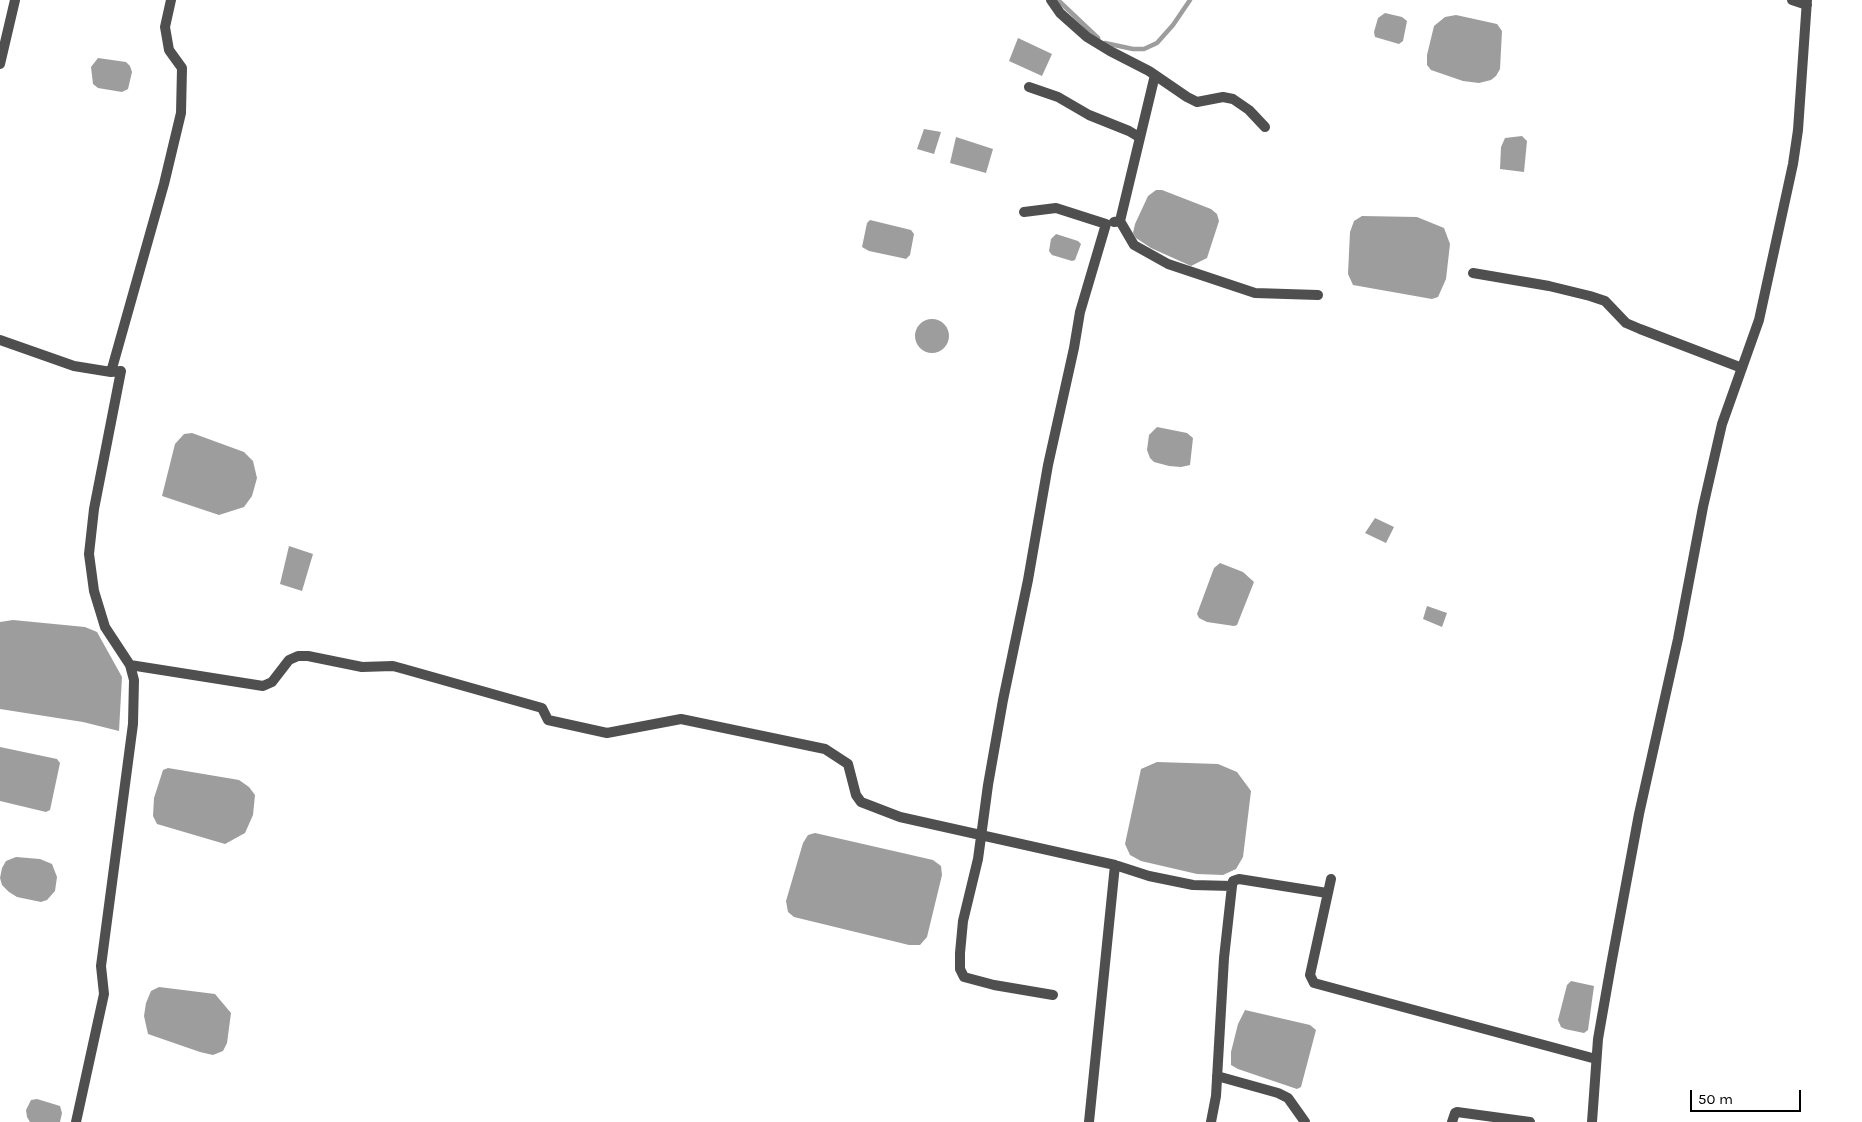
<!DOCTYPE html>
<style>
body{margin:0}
#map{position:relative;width:1862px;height:1122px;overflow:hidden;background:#fff;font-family:Karla,sans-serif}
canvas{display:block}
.scale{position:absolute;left:1690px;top:1090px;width:111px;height:22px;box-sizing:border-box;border:2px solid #000;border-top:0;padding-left:6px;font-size:15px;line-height:18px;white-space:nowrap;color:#000;-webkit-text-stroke:4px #fff;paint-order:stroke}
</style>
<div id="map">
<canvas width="1862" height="1122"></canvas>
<div class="scale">50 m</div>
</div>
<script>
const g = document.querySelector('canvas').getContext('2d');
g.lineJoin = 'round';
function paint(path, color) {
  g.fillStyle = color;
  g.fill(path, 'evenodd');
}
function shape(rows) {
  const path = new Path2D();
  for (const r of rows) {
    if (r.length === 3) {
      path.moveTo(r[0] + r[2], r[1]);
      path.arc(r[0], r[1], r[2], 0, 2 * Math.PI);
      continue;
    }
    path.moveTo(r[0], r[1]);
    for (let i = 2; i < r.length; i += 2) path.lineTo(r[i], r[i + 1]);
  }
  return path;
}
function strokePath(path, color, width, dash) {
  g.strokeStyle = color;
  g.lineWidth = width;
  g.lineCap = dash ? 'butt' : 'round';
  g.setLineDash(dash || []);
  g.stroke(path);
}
const water = shape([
 [1385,13,1402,17,1407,21,1403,41,1399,44,1375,37,1374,32,1378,18],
 [1456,15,1497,24,1502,31,1500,69,1496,76,1491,80,1479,83,1463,81,1431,70,1427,65,1427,55,1434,26,1445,17],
 [1018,38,1052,54,1042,76,1009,61],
 [98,58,126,62,130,66,132,72,128,89,122,92,98,88,93,84,91,67],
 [924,129,941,132,934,154,917,149],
 [1522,136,1527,141,1524,172,1500,169,1501,147,1505,138],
 [956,137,993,149,986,173,950,163],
 [1156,190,1162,190,1211,209,1217,214,1219,221,1207,258,1191,266,1151,248,1136,238,1133,233,1135,224,1148,196],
 [1362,216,1417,217,1444,228,1450,244,1446,279,1438,297,1432,299,1353,285,1348,274,1350,232,1354,221],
 [870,220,911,230,914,234,910,255,906,259,902,258,869,251,862,247,867,223],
 [1056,234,1078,241,1081,244,1075,260,1072,261,1052,255,1049,251,1051,239],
 [932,336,17],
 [1157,427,1187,433,1193,438,1190,465,1181,467,1169,466,1154,462,1150,458,1147,450,1149,435],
 [192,433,244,452,253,461,257,478,252,496,244,507,219,515,162,496,175,444,184,434],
 [1375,518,1394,527,1386,543,1365,533],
 [289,546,313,554,302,591,280,584],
 [1220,563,1243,572,1254,582,1237,625,1234,626,1207,622,1199,618,1197,614,1214,568],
 [1427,606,1447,613,1442,627,1423,619],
 [13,620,85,627,97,632,122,677,119,731,83,722,0,709,0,622],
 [0,747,57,759,60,763,50,810,46,812,0,801],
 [1157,762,1218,764,1237,772,1251,791,1243,857,1236,869,1223,875,1197,874,1141,861,1130,855,1125,844,1141,769],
 [168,768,239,780,249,787,255,795,253,815,245,833,225,844,157,824,153,816,154,798,163,770],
 [815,833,933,860,941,866,942,875,927,937,920,945,909,945,794,917,788,912,786,901,803,843,808,835],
 [16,857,40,859,52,864,57,877,55,891,47,900,41,902,17,897,9,892,2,885,0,878,2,868,6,861],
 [1571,981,1594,986,1588,1030,1584,1033,1565,1029,1561,1027,1558,1020,1567,985],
 [159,987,215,994,231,1013,227,1043,223,1051,213,1055,200,1052,148,1034,144,1016,146,1003,151,991],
 [1245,1010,1310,1025,1316,1030,1301,1087,1297,1089,1238,1069,1231,1065,1231,1052,1238,1024],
 [37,1099,60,1106,62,1113,60,1122,30,1122,27,1117,26,1110,31,1100]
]);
const stream = shape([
 [1058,0,1098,38],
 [1105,43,1133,49,1144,49,1157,43,1173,25,1190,0]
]);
const minor = shape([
 [1051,0,1060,13,1087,37,1110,51,1149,71,1187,97,1197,102,1223,97,1233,99,1249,110,1265,127],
 [1792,0,1807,5],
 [0,64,15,0],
 [1029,87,1058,97,1089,115,1129,131,1139,137],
 [1024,212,1056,208,1106,224,1080,312,1074,348,1048,465,1028,580,1003,700,988,785,978,859,963,921,960,953,960,969,964,977,994,985,1053,995],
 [1120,221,1134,245,1168,264,1255,293,1318,295],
 [1114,222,1120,221,1155,75],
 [1473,273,1549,286,1590,296,1605,301,1626,323,1640,329,1742,368],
 [0,340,74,366,111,372,121,371,94,509,89,554,94,591,105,627,130,665,134,680,133,724,101,966,104,994,76,1122],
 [111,372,164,184,181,113,182,68,169,50,165,27,171,0],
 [130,665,263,686,272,682,289,660,298,656,308,656,362,667,393,666,404,669,542,708,548,720,607,733,681,719,825,749,848,764,856,795,861,802,900,817,1115,865,1149,876,1193,885,1232,886,1233,881,1239,879,1327,893],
 [1331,879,1310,975,1314,983,1596,1059],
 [1217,1076,1278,1093,1288,1098,1305,1122],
 [1089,1122,1115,865],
 [1211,1122,1216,1096,1224,958,1232,886],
 [1452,1122,1455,1113,1457,1112,1530,1122],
 [1592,1122,1598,1039,1611,965,1639,814,1678,639,1703,507,1722,424,1759,320,1793,164,1798,130,1807,0]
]);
paint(water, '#9d9d9d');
strokePath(stream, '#9d9d9d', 4.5);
strokePath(minor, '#4f4f4f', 10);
</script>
